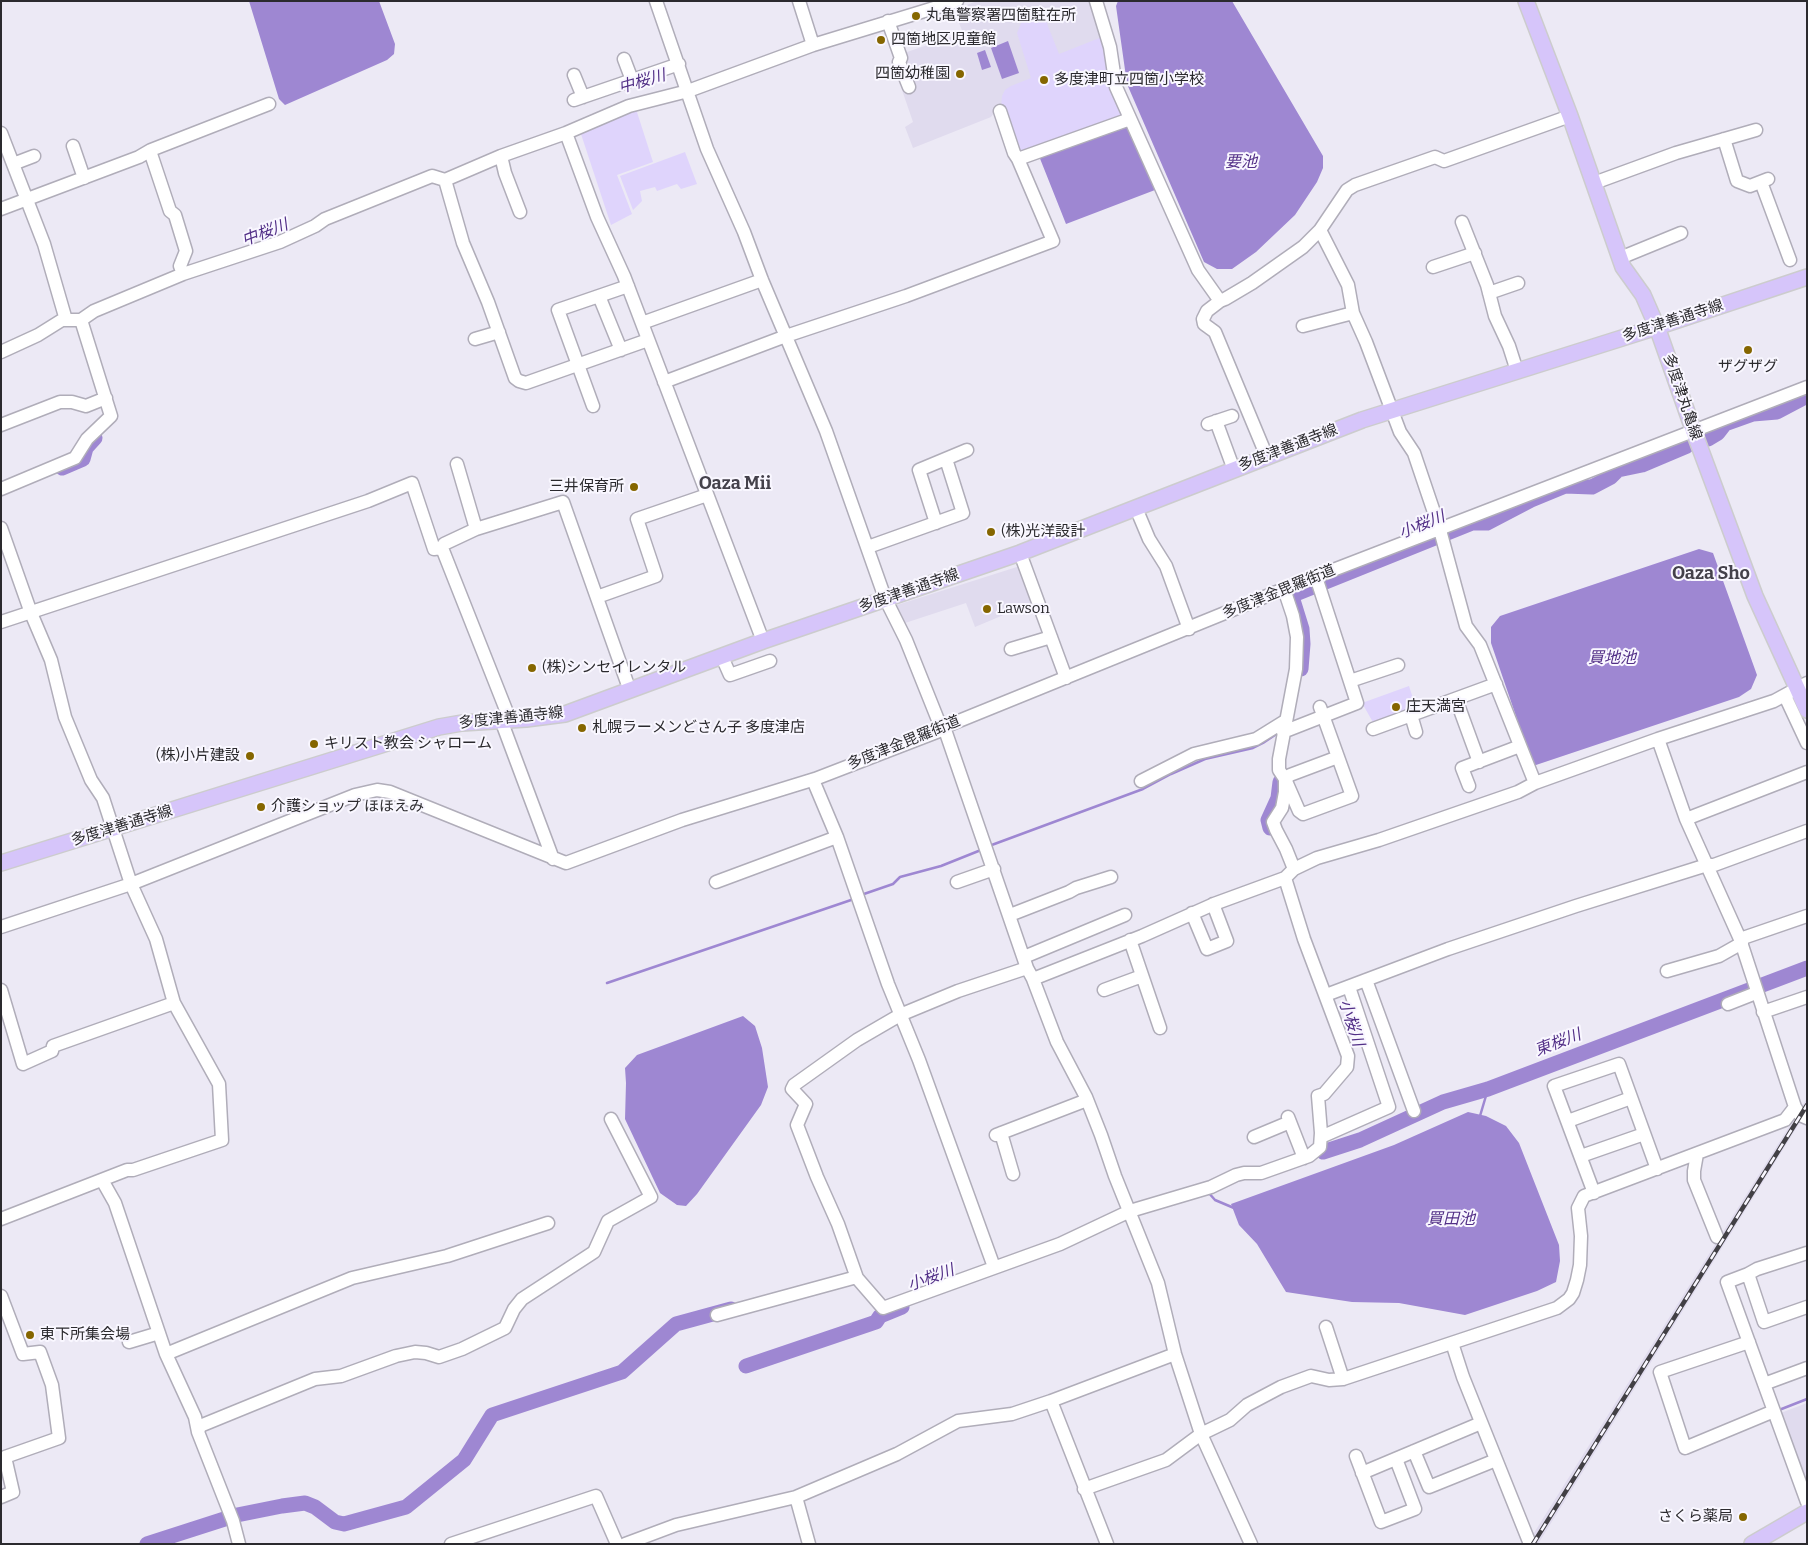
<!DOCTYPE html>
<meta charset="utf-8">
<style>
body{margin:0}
#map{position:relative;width:1808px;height:1545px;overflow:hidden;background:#ece9f5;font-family:Bitter,serif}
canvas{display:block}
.frame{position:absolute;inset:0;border:2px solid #2b2a2e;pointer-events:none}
</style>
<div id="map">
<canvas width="1808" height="1545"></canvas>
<div class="frame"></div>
</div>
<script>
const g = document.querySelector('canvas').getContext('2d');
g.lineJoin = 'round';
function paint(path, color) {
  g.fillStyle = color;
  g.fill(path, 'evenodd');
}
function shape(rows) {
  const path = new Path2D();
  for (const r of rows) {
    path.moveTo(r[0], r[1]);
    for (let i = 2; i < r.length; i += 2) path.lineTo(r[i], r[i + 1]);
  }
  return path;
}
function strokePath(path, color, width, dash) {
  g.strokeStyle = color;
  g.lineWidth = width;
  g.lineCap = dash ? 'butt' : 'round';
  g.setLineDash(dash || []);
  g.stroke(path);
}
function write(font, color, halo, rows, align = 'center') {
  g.font = font + ' Bitter,"Noto Sans JP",serif';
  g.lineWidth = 4;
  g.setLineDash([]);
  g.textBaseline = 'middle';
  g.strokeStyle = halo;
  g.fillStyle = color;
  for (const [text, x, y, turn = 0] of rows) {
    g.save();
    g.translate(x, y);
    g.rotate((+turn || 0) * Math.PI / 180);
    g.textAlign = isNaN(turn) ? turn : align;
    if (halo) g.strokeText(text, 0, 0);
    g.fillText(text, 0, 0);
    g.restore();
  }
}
const built = shape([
 [977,1,1090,1,1103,42,996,110,991,117,913,148,905,127,913,122,902,90,912,86,903,63,904,53,963,33,954,10],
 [1020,566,1032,603,975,627,966,603,902,624,894,606],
 [1807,1098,1807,1111,1538,1544,1527,1544],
 [1807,1403,1807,1480,1803,1481,1778,1414]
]);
const green = shape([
 [1040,6,1059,54,1102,37,1124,118,1024,154,1016,150,1001,108,1002,96,1005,90,1011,86,1031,78,1017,33,1022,21,1019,13],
 [636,109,653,162,617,175,632,214,611,225,580,131],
 [685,152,697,184,681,189,677,184,657,191,655,187,640,191,642,201,633,210,620,176],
 [1409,686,1417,710,1374,724,1362,703]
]);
const water = shape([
 [249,1,379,1,395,44,394,54,387,60,285,105,279,99],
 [1118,1,1232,1,1323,156,1323,168,1317,182,1295,215,1256,252,1232,269,1217,269,1204,262,1127,84,1116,6],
 [1008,41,1019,73,1002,79,991,48],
 [985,50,991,67,982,70,977,53],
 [1125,120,1155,190,1066,224,1037,151],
 [1699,549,1713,553,1757,675,1751,689,1739,697,1533,766,1491,643,1491,627,1500,616],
 [743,1016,755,1026,762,1048,768,1087,761,1105,697,1194,686,1206,677,1205,660,1193,625,1119,626,1083,625,1068,637,1055],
 [1468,1112,1486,1116,1506,1126,1519,1143,1559,1245,1560,1261,1556,1282,1537,1291,1465,1315,1399,1303,1352,1302,1286,1292,1257,1244,1239,1225,1231,1204,1394,1145]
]);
const stream = shape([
 [989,846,1143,789,1171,774,1205,759,1253,748,1263,743,1278,733],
 [861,895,893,884,900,877,941,866,981,850],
 [607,983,854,899],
 [1480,1116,1488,1089],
 [1208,1192,1215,1200,1234,1208],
 [1779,1410,1807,1399]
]);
const river = shape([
 [1708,439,1718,433,1725,424,1753,414,1777,412,1807,396],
 [62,468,83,459,86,448,95,438],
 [1301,669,1303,644,1302,629,1293,600,1293,595,1472,523,1487,523,1531,500,1565,486,1592,487,1611,477,1618,470,1642,465,1687,446],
 [1270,828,1268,820,1278,798,1280,782],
 [1323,1152,1360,1140,1443,1102,1488,1089,1807,968],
 [746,1366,876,1322,880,1316,902,1307],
 [147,1544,237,1515,282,1506,305,1503,315,1507,335,1522,344,1524,406,1507,464,1460,492,1415,622,1372,676,1324,731,1309]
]);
const minor = shape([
 [656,1,707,149,744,232,762,280,826,431,885,598,906,640,942,730],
 [799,1,813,45],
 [1096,1,1110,47,1116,87,1198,270,1220,301],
 [888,21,901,58,899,62,909,87],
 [624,59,632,80],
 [574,75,583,97],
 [574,100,679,64],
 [1,133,44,244,66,320],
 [566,133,597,217,624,276,763,641],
 [1724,139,1737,181,1750,186,1768,179],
 [73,146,84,178],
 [148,152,151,154,170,211,175,215,186,251,180,266,183,274],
 [501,156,505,173,520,212],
 [1018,159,1130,119],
 [13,164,34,156],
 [445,180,463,243,488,302,515,378,519,381,526,383,648,340],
 [1761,182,1790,260],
 [1594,183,1676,153,1756,130],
 [1,209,139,157,151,150,269,104],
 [1462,222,1487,285,1495,316,1509,346,1517,371],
 [1320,230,1348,285,1353,313,1366,342,1400,432,1414,453,1440,530,1466,626,1480,645,1535,783],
 [1620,258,1681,233],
 [1433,267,1475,253],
 [1489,293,1518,283],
 [599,296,621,350],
 [642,323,762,280],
 [1303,326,1353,313],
 [475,339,499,332],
 [1,352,38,335,62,320,81,320,94,311,183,274,280,242,315,226,325,219,432,176,445,180,501,156,566,133,629,106,688,91,813,45,957,1],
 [664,382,786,336,906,296,1053,241,1018,159,1014,153,1000,111],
 [593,406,558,310,628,286],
 [1216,421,1234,470],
 [1208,424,1232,416],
 [1,425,60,402,72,402,86,406,106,398],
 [1267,457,1215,332,1204,324,1203,319,1207,311,1220,301,1225,299,1252,283,1303,247,1320,230,1347,190,1355,185,1435,157,1444,161,1570,116],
 [457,464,476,529],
 [1,489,75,458,87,439,111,416,81,320],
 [1136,508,1149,539,1166,566,1189,629],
 [936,523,919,470,967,450],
 [1,528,31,613,51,660,65,717,91,780,103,798,131,884,156,939,174,1003,219,1084,222,1140,133,1170,127,1170,1,1219],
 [868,547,963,513,946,459],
 [442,548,444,544,476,529,563,502,630,691],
 [1020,553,1066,678],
 [1284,589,1293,616,1297,637,1296,669,1279,759,1279,770,1285,779,1285,792,1282,808,1273,822,1276,830,1286,849,1294,869],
 [597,597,656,576,637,519,707,495],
 [1,622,368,501,412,483,434,549,442,548,510,720],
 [1011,649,1051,637],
 [722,657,730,675,770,661],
 [1350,681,1398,665],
 [1807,683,1774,701,1658,739,1686,819,1740,939,1795,1107,1800,1115,1807,1118],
 [1785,696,1807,743],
 [1456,699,1479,762],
 [1320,707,1352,796,1303,814,1299,811,1285,779,1290,775,1338,757],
 [1411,715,1416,732],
 [501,720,553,859],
 [944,727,1027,968,1033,979,1057,1042,1086,1097,1101,1135,1115,1176,1158,1283,1175,1354,1201,1434,1251,1544],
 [1373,729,1496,684],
 [1283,732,1357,703,1316,577],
 [813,780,837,837,888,984,919,1060,994,1267],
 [1141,781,1194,754,1256,739,1285,721],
 [1469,786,1462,768,1520,746],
 [1686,819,1807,772],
 [716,882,837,837],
 [957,882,994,869],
 [1192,913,1207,949,1227,941,1213,904],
 [1010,915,1069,892,1076,888,1111,877],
 [1,927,131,884,355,795,377,790,390,792,566,863,682,820,815,779,942,730,944,727,1284,589,1807,387],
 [1740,939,1807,916],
 [1130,940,1160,1028],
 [1024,957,1125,915],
 [1667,971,1719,956,1742,943],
 [1033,979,1142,936,1214,904,1285,878,1294,869,1317,858,1379,840,1518,792,1535,783,1658,739],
 [1366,980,1414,1111],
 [1,990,23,1064,52,1051,53,1046,174,1003],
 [1104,990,1142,976],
 [1326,995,1448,949,1576,906,1707,865,1714,865,1807,831],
 [1728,1004,1756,993],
 [1763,1012,1807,997],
 [1288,1117,1304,1158],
 [1568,1121,1631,1098],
 [1001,1133,1013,1174],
 [996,1135,1087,1100],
 [1254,1137,1290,1122],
 [1321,1137,1389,1107,1349,987],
 [1697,1154,1694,1171,1694,1180,1717,1237],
 [1581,1156,1644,1134],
 [102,1180,115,1203,166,1354,195,1417,198,1432,233,1521,239,1544],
 [1594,1193,1554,1086,1619,1064,1657,1169],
 [1748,1274,1757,1269,1807,1253],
 [857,1278,838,1224,817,1177,797,1125,806,1104,792,1089,794,1085,857,1040,900,1015,958,991,1027,968],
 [1,1296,23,1354,40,1352,52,1385,59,1438,5,1457,13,1492,1,1497],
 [1807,1307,1764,1322,1748,1274,1727,1282,1807,1502],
 [717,1315,853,1278,857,1278,883,1308,1060,1244,1130,1211,1211,1187,1236,1175,1244,1173,1261,1173,1309,1156,1320,1147,1321,1133,1318,1096,1324,1094,1347,1067,1348,1056,1304,939,1285,878],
 [1326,1327,1343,1379],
 [129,1342,159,1333],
 [1749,1342,1660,1372,1685,1448,1774,1411],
 [1452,1343,1463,1377,1530,1544],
 [166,1354,352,1278,447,1256,548,1223],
 [1764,1384,1807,1368],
 [1051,1401,1107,1544],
 [198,1432,200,1426,315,1379,341,1376,396,1356,415,1352,426,1353,439,1357,462,1349,505,1328,514,1309,522,1299,594,1252,608,1221,651,1197,611,1119],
 [1414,1451,1429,1487,1496,1460],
 [1356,1456,1381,1522,1415,1509,1396,1459],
 [1362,1473,1481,1423],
 [1084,1489,1166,1460,1201,1434,1230,1420,1247,1405,1281,1387,1311,1376,1329,1380,1343,1379,1557,1308,1569,1299,1573,1293,1577,1280,1580,1265,1581,1236,1578,1208,1584,1196,1785,1120,1795,1107],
 [796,1497,809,1544],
 [451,1544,596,1496,617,1544],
 [625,1544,676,1525,796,1497,897,1454,958,1421,1012,1414,1051,1401,1175,1354]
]);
const major = shape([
 [1526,1,1570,116,1623,267,1643,295,1657,327,1694,432,1755,596,1807,710],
 [1,863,439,727,462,723,526,719,565,714,763,641,1020,553,1362,420,1657,327,1807,277],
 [1752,1544,1807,1512]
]);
const rail = shape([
 [1533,1544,1807,1105]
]);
const markers = [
 [916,16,5,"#856600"],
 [881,40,5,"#856600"],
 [960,74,5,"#856600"],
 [1044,80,5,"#856600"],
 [1748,350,5,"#856600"],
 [634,487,5,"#856600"],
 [991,532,5,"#856600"],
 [987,609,5,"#856600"],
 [532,668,5,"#856600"],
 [1396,707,5,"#856600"],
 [582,728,5,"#856600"],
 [314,744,5,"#856600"],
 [250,756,5,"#856600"],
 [261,807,5,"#856600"],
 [30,1335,5,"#856600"],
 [1743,1517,5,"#856600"]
];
const poiNames = [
 ["丸亀警察署四箇駐在所",926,16],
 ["四箇地区児童館",891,40],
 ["四箇幼稚園",950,74,"right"],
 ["多度津町立四箇小学校",1054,80],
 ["ザグザグ",1748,367,"center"],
 ["三井保育所",624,487,"right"],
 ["(株)光洋設計",1001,532],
 ["Lawson",997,609],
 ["(株)シンセイレンタル",542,668],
 ["庄天満宮",1406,707],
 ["札幌ラーメンどさん子 多度津店",592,728],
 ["キリスト教会 シャローム",324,744],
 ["(株)小片建設",240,756,"right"],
 ["介護ショップ ほほえみ",271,807],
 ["東下所集会場",40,1335],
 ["さくら薬局",1733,1517,"right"]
];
const streetNames = [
 ["多度津善通寺線",1673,321,-18],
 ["多度津丸亀線",1682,397,71],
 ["多度津善通寺線",1288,448,-21],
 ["多度津善通寺線",909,591,-19],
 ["多度津金毘羅街道",1279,592,-22],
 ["多度津善通寺線",511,718,-6],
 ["多度津金毘羅街道",904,743,-22],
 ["多度津善通寺線",122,826,-17]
];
const waterNames = [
 ["中桜川",642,82,-16],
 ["要池",1241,163],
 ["中桜川",265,233,-21],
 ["小桜川",1422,525,-22],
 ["買地池",1612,659],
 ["小桜川",1351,1023,72],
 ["東桜川",1558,1043,-21],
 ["買田池",1451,1220],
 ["小桜川",931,1278,-20]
];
const quarterNames = [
 ["Oaza Mii",735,484],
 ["Oaza Sho",1711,574]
];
paint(built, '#e0dbee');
paint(green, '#dfd4fc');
paint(water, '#9e87d2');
strokePath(stream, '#9e87d2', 2.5);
strokePath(river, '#9e87d2', 15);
strokePath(minor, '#b0adb9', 15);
strokePath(major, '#cccccd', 18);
strokePath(minor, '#fff', 12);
strokePath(major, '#d6c5fa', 15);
strokePath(rail, '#424045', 4.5);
strokePath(rail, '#f9f7ff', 2.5, [8]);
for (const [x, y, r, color] of markers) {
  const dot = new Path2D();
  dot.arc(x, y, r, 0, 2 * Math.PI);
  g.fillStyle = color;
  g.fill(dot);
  strokePath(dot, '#f9f7ff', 2);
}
write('15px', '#2b2a2e', '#f9f7ff', poiNames, 'left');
write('15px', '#2b2a2e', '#f9f7ff', streetNames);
write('italic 16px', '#522f87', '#f9f7ff', waterNames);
write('bold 18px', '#44414b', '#f9f7ff', quarterNames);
</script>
